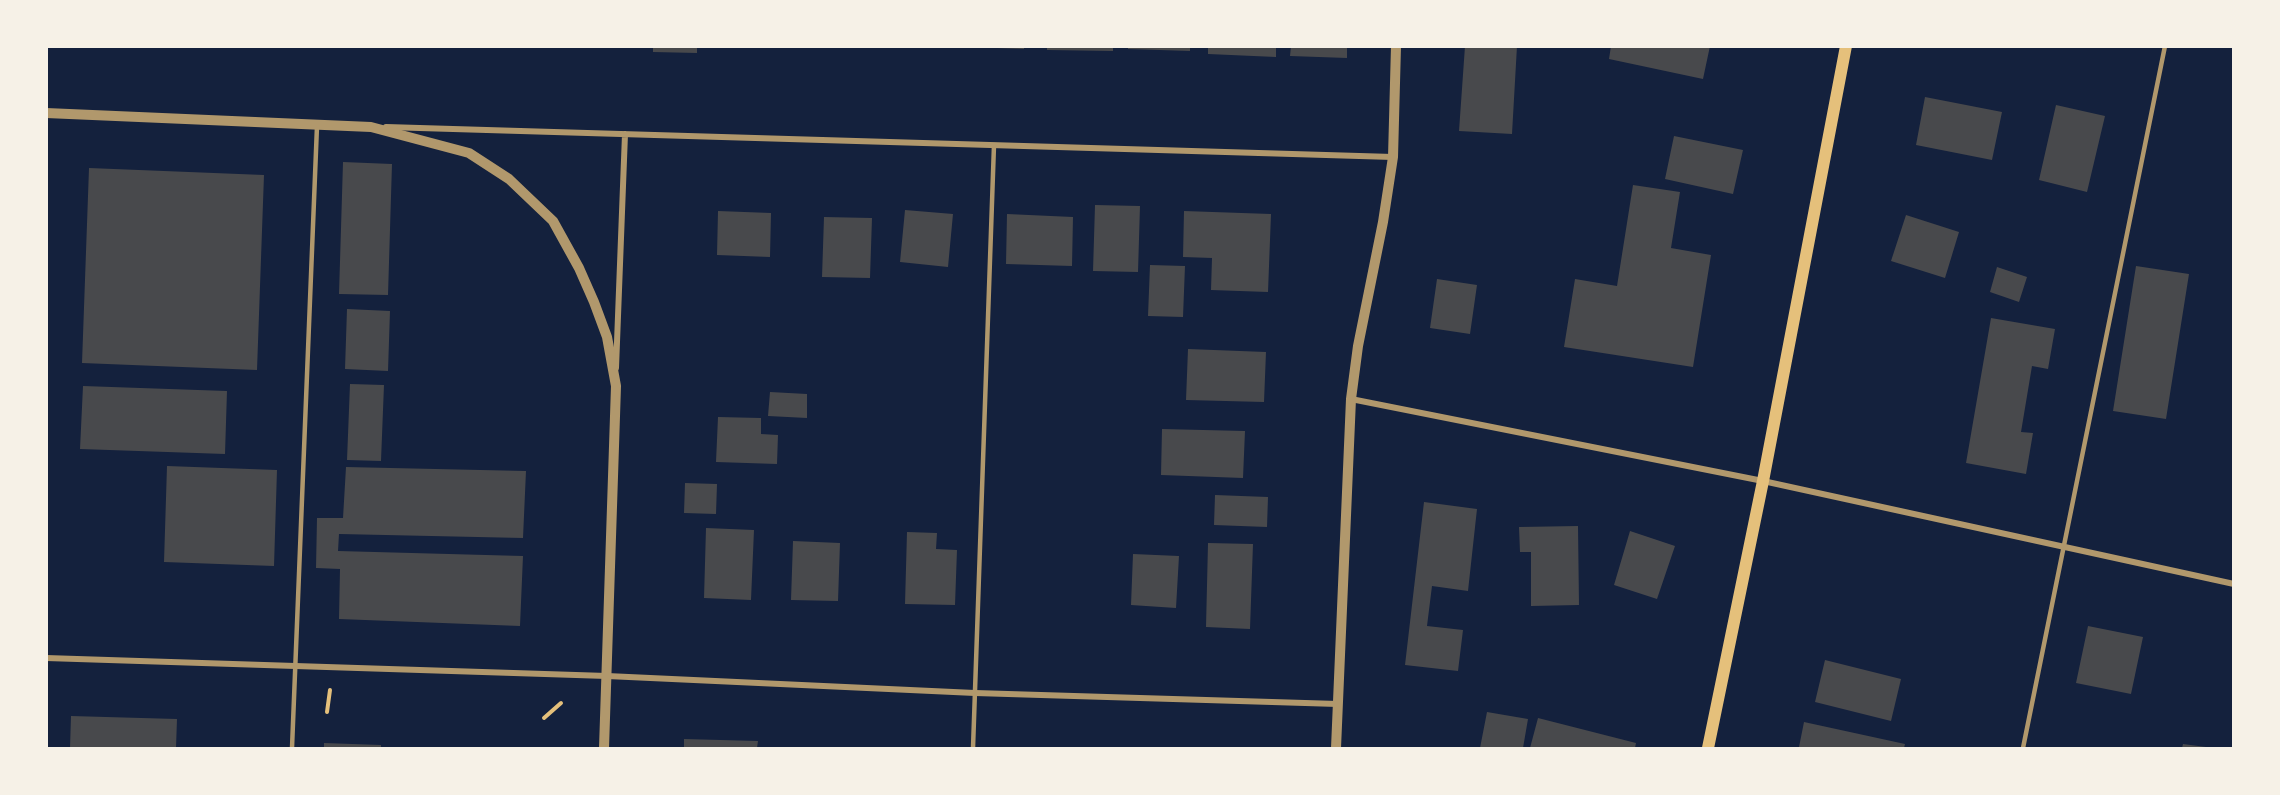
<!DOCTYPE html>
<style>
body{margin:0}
#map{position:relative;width:2280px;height:795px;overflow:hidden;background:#14213d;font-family:"DejaVu Sans",sans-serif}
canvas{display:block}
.frame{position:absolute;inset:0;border:48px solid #f6f1e7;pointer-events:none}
</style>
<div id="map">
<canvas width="2280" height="795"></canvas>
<div class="frame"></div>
</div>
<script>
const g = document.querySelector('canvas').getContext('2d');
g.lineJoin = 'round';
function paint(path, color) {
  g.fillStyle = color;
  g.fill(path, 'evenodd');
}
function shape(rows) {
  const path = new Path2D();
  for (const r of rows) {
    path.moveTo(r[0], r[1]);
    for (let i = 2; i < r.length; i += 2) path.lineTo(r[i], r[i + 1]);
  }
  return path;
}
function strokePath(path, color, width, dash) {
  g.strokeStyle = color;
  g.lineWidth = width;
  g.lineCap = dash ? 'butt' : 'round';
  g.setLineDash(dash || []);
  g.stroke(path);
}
const building = shape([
 [653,46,697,46,697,53,653,52],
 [998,46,1024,46,1024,49,997,48],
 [1047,46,1113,46,1113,51,1047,50],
 [1128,46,1190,46,1190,51,1128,49],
 [1208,46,1276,46,1276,57,1208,54],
 [1291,46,1347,46,1347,58,1290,56],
 [1465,46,1517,46,1512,134,1459,131],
 [1611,46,1710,46,1703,79,1609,59],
 [1925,97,2002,112,1992,160,1916,145],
 [2056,105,2105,116,2087,192,2039,180],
 [1674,136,1743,150,1733,194,1665,179],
 [343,162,392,164,388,295,339,294],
 [89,168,264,175,257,370,82,363],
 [1633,185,1680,192,1671,248,1711,255,1693,367,1564,347,1575,279,1617,286],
 [1095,205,1140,206,1138,272,1093,271],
 [905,210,953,214,948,267,900,262],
 [718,211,771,213,770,257,717,255],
 [1184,211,1271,214,1268,292,1211,290,1212,258,1183,257],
 [1007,214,1073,217,1072,266,1006,264],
 [1906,215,1959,232,1945,278,1891,261],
 [824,217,872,218,870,278,822,277],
 [1150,265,1185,266,1183,317,1148,316],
 [2136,266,2189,274,2166,419,2113,411],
 [1997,267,2027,277,2019,302,1990,292],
 [1437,279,1477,285,1470,334,1430,328],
 [347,309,390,311,388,371,345,369],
 [1991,318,2055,329,2048,369,2032,366,2021,432,2033,433,2026,474,1966,463],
 [1188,349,1266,352,1264,402,1186,400],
 [350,384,384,385,381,461,347,460],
 [83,386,227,391,225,454,80,449],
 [770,392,807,394,807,418,768,416],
 [718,417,761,418,761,434,778,435,777,464,716,462],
 [1162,429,1245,431,1243,478,1161,475],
 [167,466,277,470,274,566,164,562],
 [346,467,526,471,523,538,339,534,338,551,523,556,520,626,339,619,340,569,316,568,317,518,343,518],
 [685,483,717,484,716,514,684,513],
 [1215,495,1268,497,1267,527,1214,525],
 [1424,502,1477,509,1468,591,1432,586,1427,626,1463,630,1458,671,1405,665],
 [1578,526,1579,605,1531,606,1531,552,1520,552,1519,527],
 [706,528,754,530,751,600,704,598],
 [1630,531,1675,546,1657,599,1614,585],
 [907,532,937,533,936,549,957,550,955,605,905,604],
 [793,541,840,543,838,601,791,600],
 [1208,543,1253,544,1250,629,1206,627],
 [1133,554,1179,556,1176,608,1131,605],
 [2088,626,2143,637,2131,694,2076,683],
 [1825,660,1901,679,1891,721,1815,702],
 [1487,712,1528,719,1523,748,1480,748],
 [71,716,177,719,176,748,70,748],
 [1538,718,1636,743,1635,748,1530,748],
 [1804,722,1905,744,1904,748,1799,747],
 [684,739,758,741,757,748,684,748],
 [324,743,381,745,381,748,324,748],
 [2183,744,2206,747,2206,748,2182,748]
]);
const path = shape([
 [327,712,330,690],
 [544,718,561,703]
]);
const service = shape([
 [292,748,317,126],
 [973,748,994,145],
 [2023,748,2165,46]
]);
const minor = shape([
 [386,127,1393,157],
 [616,368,625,134],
 [1351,399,1763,481,2234,584],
 [46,658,607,676,975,693,1338,704]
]);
const tertiary = shape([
 [46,113,371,127,469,153,509,179,553,221,579,268,594,302,607,337,616,386,604,748],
 [1336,748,1351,399,1358,346,1383,222,1393,157,1396,46]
]);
const secondary = shape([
 [1708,748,1763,481,1846,46]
]);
paint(building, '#48494c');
strokePath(path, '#e5c07b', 4);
strokePath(service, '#b1986c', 4.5);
strokePath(minor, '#b1986c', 6);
strokePath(tertiary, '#b1986c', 10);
strokePath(secondary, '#e5c07b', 12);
</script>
